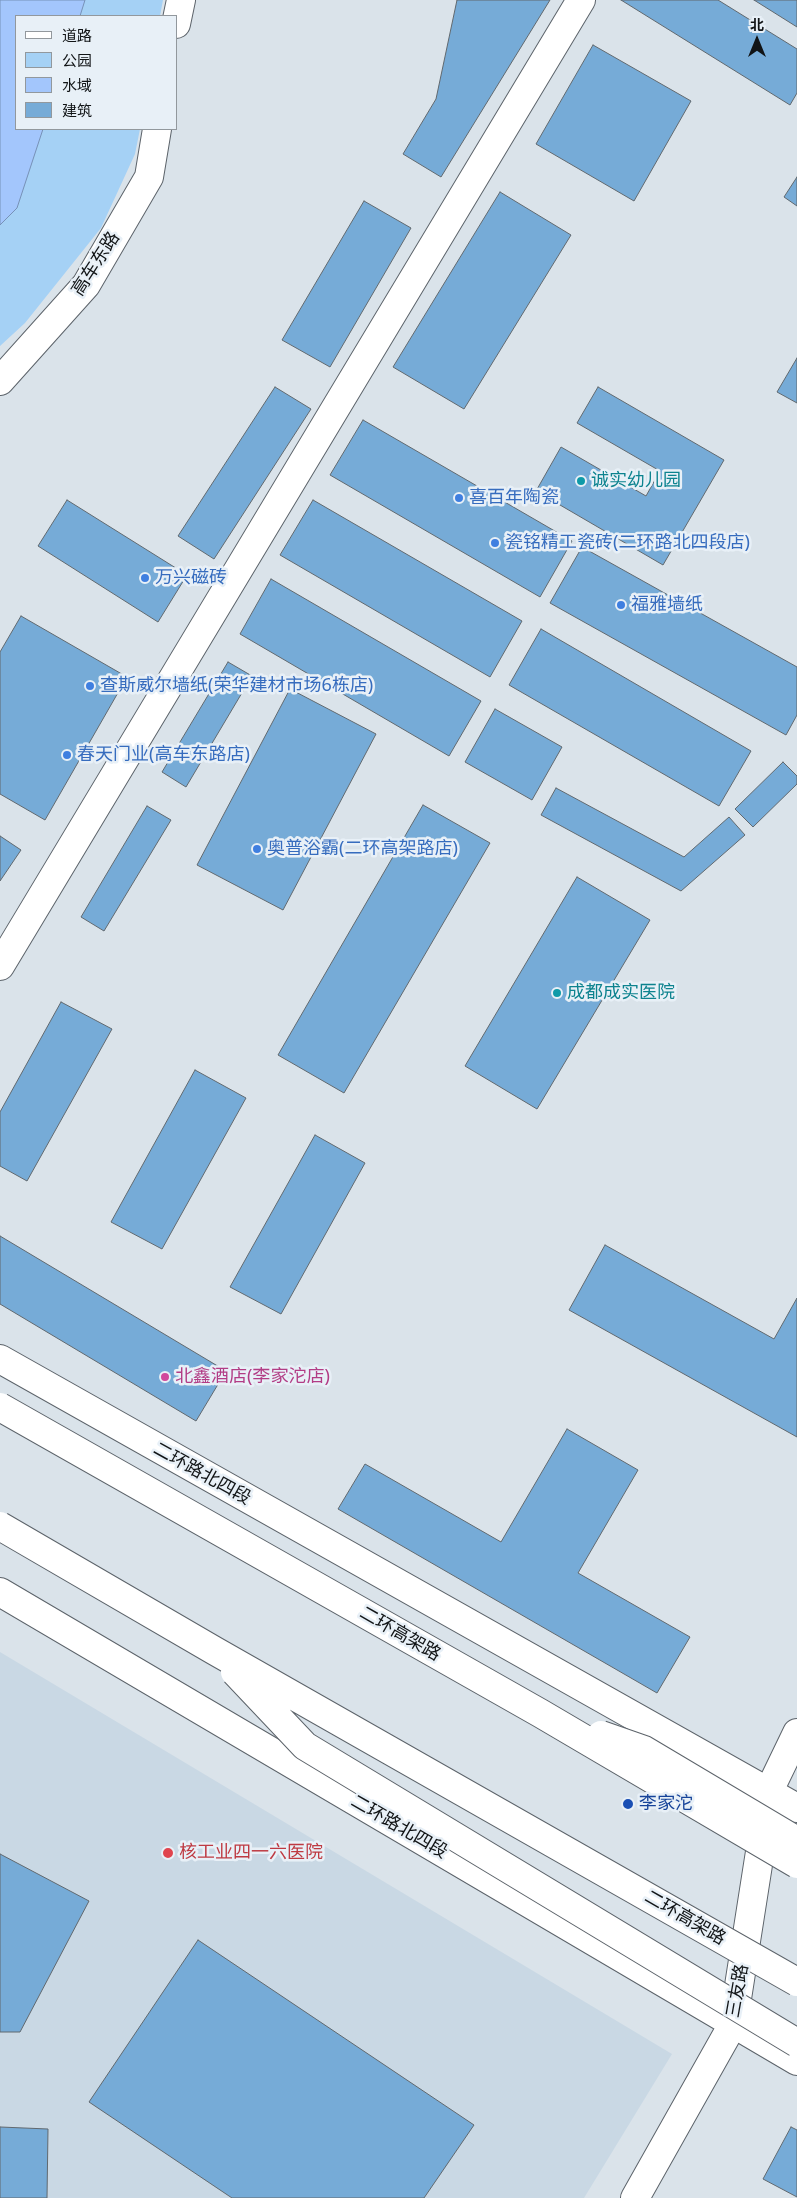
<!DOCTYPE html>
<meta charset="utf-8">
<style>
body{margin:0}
#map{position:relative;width:797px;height:2198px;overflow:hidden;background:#dae3ea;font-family:"Noto Sans","Noto Sans SC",sans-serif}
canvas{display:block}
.legend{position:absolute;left:15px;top:15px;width:162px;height:115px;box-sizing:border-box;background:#e8f0f7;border:1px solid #92989d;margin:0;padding:6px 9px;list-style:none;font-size:15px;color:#111416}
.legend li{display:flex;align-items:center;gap:10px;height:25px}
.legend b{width:25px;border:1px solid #92989d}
.north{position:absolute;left:732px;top:15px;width:50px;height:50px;-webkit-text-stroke:4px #e8f0f7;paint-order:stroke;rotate:0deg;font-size:14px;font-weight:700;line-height:20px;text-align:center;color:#111416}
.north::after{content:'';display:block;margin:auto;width:18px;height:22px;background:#111416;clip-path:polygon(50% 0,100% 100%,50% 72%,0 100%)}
</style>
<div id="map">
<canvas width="797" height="2198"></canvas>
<ul class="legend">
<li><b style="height:6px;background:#fff"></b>道路</li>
<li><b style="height:14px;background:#a5d1f5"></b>公园</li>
<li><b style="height:14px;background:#a3c6fc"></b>水域</li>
<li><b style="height:14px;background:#76abd7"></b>建筑</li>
</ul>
<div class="north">北</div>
</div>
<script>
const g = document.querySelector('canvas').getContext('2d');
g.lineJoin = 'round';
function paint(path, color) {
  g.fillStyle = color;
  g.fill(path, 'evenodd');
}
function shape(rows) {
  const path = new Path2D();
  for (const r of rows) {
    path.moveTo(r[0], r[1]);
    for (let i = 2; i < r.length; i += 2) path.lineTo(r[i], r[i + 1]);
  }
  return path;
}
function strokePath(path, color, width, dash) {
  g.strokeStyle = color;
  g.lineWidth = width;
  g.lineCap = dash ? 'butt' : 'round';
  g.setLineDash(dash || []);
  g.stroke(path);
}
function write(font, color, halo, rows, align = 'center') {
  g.font = font + ' "Noto Sans","Noto Sans SC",sans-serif';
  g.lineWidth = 5;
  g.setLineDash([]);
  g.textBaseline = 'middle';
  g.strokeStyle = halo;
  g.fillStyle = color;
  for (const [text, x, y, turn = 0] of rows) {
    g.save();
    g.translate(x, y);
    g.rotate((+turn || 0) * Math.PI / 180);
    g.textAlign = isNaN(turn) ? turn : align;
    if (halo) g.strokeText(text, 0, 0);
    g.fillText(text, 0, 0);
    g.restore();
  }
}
const built = shape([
 [0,1652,672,2054,584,2198,0,2198]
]);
const green = shape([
 [0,0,163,0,160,16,16,16,16,129,140,129,135,154,101,228,25,323,0,346]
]);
const water = shape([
 [0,0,85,0,80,16,16,16,16,129,43,129,17,208,0,225,0,0]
]);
const building = shape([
 [457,0,550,0,441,177,403,154,436,99,457,0],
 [621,0,718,0,797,49,797,93,790,105,621,0],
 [754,0,797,0,797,27,754,0],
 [593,45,691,101,634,201,536,144,593,45],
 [797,177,797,206,784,197,797,177],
 [500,192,571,235,464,409,393,367,500,192],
 [364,201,411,228,330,367,282,340,364,201],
 [797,358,797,403,777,392,797,358],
 [275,387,311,409,214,559,178,536,275,387],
 [598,387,724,460,663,565,536,491,561,447,646,496,660,471,577,423,598,387],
 [363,420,572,541,540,597,330,475,363,420],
 [67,500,187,575,158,622,38,546,67,500],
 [313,500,522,621,490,677,280,555,313,500],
 [582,547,797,667,797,715,786,735,550,603,582,547],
 [271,579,481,701,449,756,240,634,271,579],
 [21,616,127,677,45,820,0,794,0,652,21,616],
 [541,629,751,751,719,806,509,685,541,629],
 [228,662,252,676,186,787,162,772,228,662],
 [290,689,376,734,283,910,197,865,290,689],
 [495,709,562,747,532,800,465,762,495,709],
 [783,762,797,776,797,784,753,827,735,809,783,762],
 [556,788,684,857,729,817,745,835,681,891,541,815,556,788],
 [423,805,490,843,344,1093,278,1055,423,805],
 [147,806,171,820,104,931,81,917,147,806],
 [0,836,21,850,0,881,0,836],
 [577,877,650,920,537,1109,465,1066,577,877],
 [61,1002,112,1029,27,1181,0,1166,0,1112,61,1002],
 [195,1070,246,1098,162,1249,111,1222,195,1070],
 [315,1135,365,1163,281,1314,230,1287,315,1135],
 [0,1236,226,1371,196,1421,0,1304,0,1236],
 [605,1245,774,1339,797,1298,797,1437,569,1310,605,1245],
 [567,1429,638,1470,578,1573,690,1637,657,1693,338,1509,365,1464,501,1542,567,1429],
 [0,1854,89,1901,20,2032,0,2032,0,1854],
 [198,1940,474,2125,424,2198,232,2198,89,2102,198,1940],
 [0,2127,48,2129,47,2198,0,2198,0,2127],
 [791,2127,797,2130,797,2197,763,2179,791,2127]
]);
const street = shape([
 [176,24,181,0],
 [0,381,86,285,149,177,157,129],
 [0,966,581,0],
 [769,1791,797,1733]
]);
const secondary = shape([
 [0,1359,797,1808],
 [0,1592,797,2061],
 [635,2198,733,2024,765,1820]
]);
const highwayBridge = shape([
 [0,1407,540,1713,797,1864],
 [0,1526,215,1651,797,1982],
 [235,1672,305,1746,797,2043],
 [601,1735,644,1750,797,1841]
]);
const markers = [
 [581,481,5,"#0f9aa8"],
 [459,498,5,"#3f7fe0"],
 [495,543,5,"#3f7fe0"],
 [145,578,5,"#3f7fe0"],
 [621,605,5,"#3f7fe0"],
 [90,686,5,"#3f7fe0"],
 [67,755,5,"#3f7fe0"],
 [257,849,5,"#3f7fe0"],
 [557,993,5,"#0f9aa8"],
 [165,1377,5,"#d1479c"],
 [628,1804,6,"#1a4fb4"],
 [168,1853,6,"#e0444e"]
];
const streetNames = [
 ["高车东路",96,264,-57],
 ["二环路北四段",202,1474,29],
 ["二环高架路",400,1634,30],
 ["二环路北四段",399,1827,30],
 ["二环高架路",685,1918,30],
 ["三友路",738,1991,-80]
];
const cultureNames = [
 ["诚实幼儿园",591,481],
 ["成都成实医院",567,993]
];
const shopNames = [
 ["喜百年陶瓷",469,498],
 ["瓷铭精工瓷砖(二环路北四段店)",505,543],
 ["万兴磁砖",155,578],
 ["福雅墙纸",631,605],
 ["查斯威尔墙纸(荣华建材市场6栋店)",100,686],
 ["春天门业(高车东路店)",77,755],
 ["奥普浴霸(二环高架路店)",267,849]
];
const hotelNames = [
 ["北鑫酒店(李家沱店)",175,1377]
];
const transitNames = [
 ["李家沱",639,1804]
];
const healthNames = [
 ["核工业四一六医院",179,1853]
];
paint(built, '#c9d8e4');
paint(green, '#a5d1f5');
paint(water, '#a3c6fc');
strokePath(water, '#7791b7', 1);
paint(building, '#76abd7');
strokePath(building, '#61696f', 1);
strokePath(street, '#5c636a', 30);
strokePath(secondary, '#5c636a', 30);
strokePath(street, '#fff', 28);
strokePath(secondary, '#fff', 28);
strokePath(highwayBridge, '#5c636a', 30, []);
strokePath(highwayBridge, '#fff', 28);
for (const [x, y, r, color] of markers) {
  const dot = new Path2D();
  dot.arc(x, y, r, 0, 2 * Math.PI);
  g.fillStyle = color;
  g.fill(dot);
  strokePath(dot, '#e8f0f7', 2);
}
write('18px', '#111416', '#e8f0f7', streetNames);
write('18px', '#0d838f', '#e8f0f7', cultureNames, 'left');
write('18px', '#366cbe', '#e8f0f7', shopNames, 'left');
write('18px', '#b23c85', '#e8f0f7', hotelNames, 'left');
write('18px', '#164399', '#e8f0f7', transitNames, 'left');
write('18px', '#be3a42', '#e8f0f7', healthNames, 'left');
</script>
